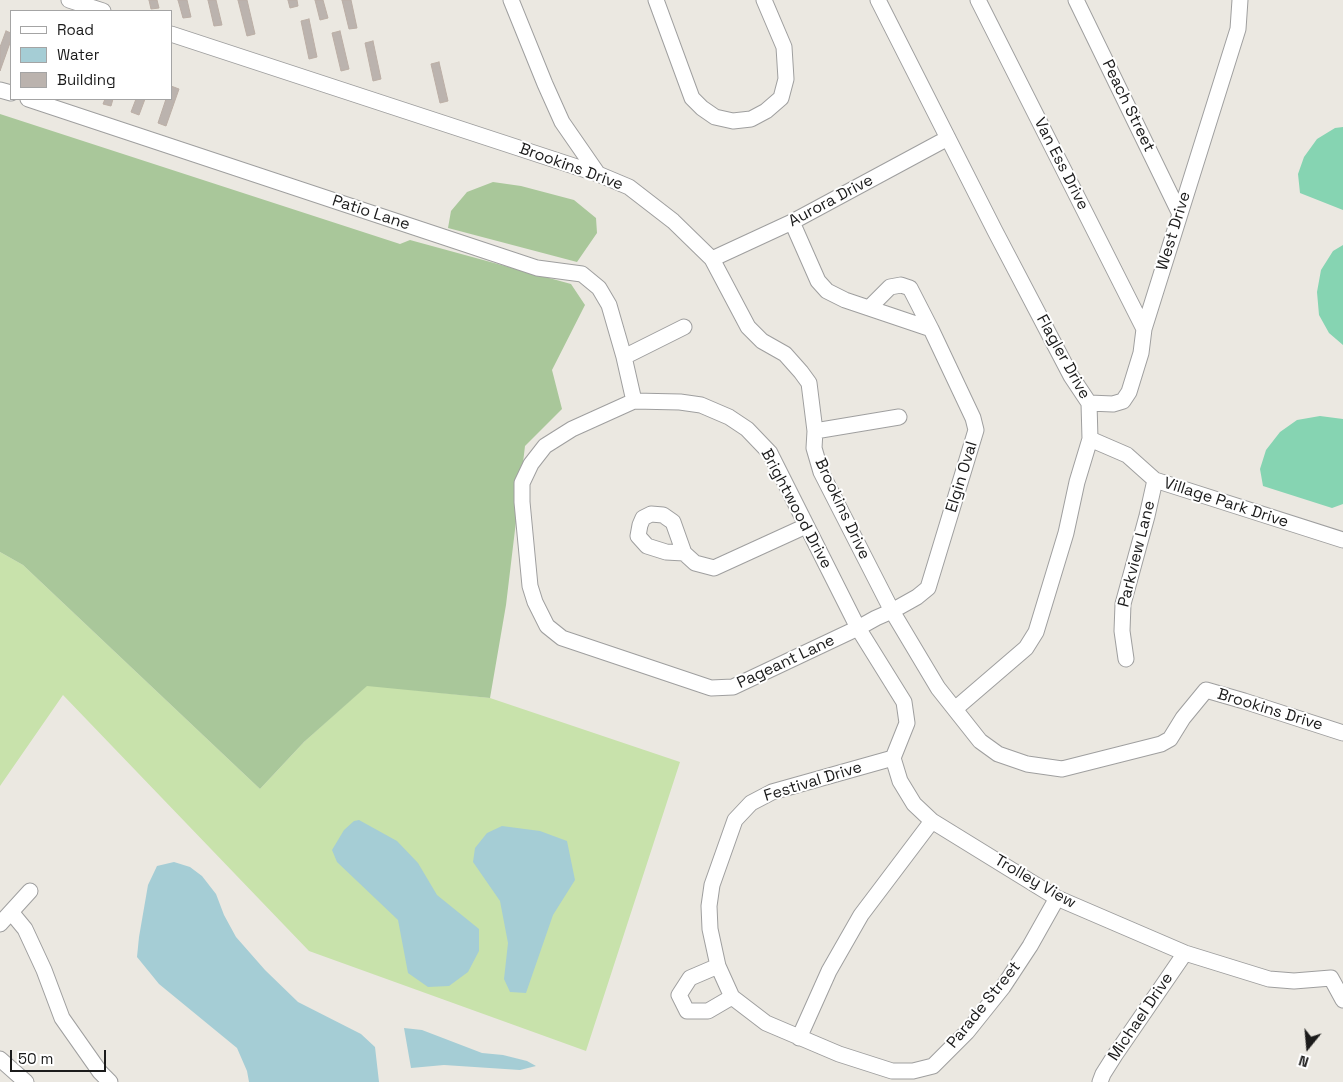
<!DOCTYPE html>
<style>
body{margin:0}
#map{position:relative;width:1343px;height:1082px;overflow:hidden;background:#ebe8e1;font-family:"Space Grotesk",sans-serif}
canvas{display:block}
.legend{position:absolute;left:10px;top:10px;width:162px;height:90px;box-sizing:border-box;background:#fff;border:1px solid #a4a4a4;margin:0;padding:6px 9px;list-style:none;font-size:15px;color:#1b1b1b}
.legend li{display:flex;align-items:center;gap:10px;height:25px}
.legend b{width:25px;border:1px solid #a4a4a4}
.north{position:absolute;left:1283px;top:1022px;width:50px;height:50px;-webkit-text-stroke:4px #fff;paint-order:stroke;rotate:197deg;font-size:14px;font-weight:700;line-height:20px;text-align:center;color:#1b1b1b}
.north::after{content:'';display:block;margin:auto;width:18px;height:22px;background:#1b1b1b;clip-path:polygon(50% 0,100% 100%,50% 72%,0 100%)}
.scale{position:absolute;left:10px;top:1050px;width:96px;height:22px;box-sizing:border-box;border:2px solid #1b1b1b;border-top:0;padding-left:6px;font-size:15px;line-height:18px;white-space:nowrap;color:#1b1b1b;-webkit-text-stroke:4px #fff;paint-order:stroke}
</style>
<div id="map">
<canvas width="1343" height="1082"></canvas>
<ul class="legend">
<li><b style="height:6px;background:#fff"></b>Road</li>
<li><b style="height:14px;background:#a5cdd5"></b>Water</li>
<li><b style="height:14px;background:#bbb3ae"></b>Building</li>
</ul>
<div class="north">N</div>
<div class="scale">50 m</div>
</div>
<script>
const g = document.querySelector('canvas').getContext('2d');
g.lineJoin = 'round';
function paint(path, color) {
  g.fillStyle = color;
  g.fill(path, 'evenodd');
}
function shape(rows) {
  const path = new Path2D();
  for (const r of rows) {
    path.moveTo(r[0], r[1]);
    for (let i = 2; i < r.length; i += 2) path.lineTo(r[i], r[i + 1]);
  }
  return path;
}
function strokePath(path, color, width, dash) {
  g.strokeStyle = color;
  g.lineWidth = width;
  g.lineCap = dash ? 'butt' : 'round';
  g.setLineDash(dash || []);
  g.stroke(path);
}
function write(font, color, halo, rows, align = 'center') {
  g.font = font + ' "Space Grotesk",sans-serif';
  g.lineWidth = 4;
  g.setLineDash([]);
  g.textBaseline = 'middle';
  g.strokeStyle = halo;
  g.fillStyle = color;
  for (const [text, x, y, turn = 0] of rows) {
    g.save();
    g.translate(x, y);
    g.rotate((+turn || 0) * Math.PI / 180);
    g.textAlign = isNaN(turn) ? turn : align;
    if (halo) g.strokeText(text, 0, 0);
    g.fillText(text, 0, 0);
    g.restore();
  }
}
const grass = shape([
 [0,552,23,565,260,789,304,742,367,685,490,698,680,762,586,1051,309,951,63,695,0,786]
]);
const forest = shape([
 [0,114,400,244,410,240,571,284,585,305,552,370,562,409,525,446,506,605,490,698,367,686,304,742,260,789,23,565,0,552],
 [493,182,521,186,574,200,596,218,597,233,577,262,448,228,451,211,467,192]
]);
const pitch = shape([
 [1343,127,1343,210,1300,193,1298,174,1304,157,1317,139,1335,128],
 [1343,245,1343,345,1329,333,1319,315,1317,292,1321,270,1333,251],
 [1320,416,1343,419,1343,504,1332,508,1263,486,1260,469,1266,450,1280,432,1297,420]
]);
const water = shape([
 [359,820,397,841,418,863,437,895,479,929,479,951,468,972,449,986,428,987,408,973,398,920,337,862,332,850,344,830,354,821],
 [502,826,540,831,567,841,575,880,553,915,526,993,510,992,504,979,508,943,500,901,473,862,475,848,487,833],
 [174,862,190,867,202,876,216,894,224,915,236,937,265,970,298,1002,361,1034,375,1047,379,1082,249,1082,247,1071,237,1048,159,984,137,957,139,937,148,885,157,866],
 [404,1028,422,1030,482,1053,503,1055,527,1061,536,1066,520,1070,444,1065,411,1068]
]);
const building = shape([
 [149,0,157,0,159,8,151,9,149,0],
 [178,0,187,0,191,17,183,18,178,0],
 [208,0,216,0,222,25,214,26,208,0],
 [238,0,247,0,255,34,247,36,238,0],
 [288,0,297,0,298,6,290,8,288,0],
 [315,0,323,0,328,18,320,20,315,0],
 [342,0,351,0,357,28,349,29,342,0],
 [309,19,317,57,309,59,301,21,309,19],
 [6,31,11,33,11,40,0,71,0,47,6,31],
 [340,31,349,69,341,71,332,33,340,31],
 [373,41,381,79,373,81,365,43,373,41],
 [439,62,448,101,440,103,431,64,439,62],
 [171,86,179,89,166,126,158,123,166,99,171,99,171,86],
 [105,99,113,99,111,106,103,104,105,99],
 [136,99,145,99,139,115,131,112,136,99]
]);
const minor = shape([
 [69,0,103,11],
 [511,0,545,84,562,122,598,174],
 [656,0,692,98,702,108,715,117,733,121,751,119,766,111,781,98,786,79,784,47,764,0],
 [878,0,995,231,1071,376,1089,403,1090,439,1077,482,1066,533,1036,632,1026,648,955,709],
 [978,0,1144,329],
 [1076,0,1179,212],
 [171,34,598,174,629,187,673,221,712,259,748,327,762,341,785,354,801,372,809,383,815,431,814,448,821,472,892,611,938,688,980,741,998,754,1027,764,1062,769,1161,744,1170,739,1183,718,1206,690,1244,701,1343,733],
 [0,90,11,93],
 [28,99,537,268,582,274,599,288,609,305,624,357,634,401],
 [792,222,818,281,827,291,845,300,931,329,973,418,976,430,928,588,917,597,892,611,876,618,858,628,733,687,711,688,562,638,547,626,535,602,530,586,522,502,522,483,531,464,545,446,572,429,634,401,680,402,701,405,729,417,747,429,770,453,858,628,904,702,907,723,893,758,900,781,914,804,932,821,1057,898,1185,953,1269,979,1294,981,1331,978,1343,1000],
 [712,259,792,222,948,138],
 [869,308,890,287,901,285,910,288,931,329],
 [624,357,684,327],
 [1089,403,1113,404,1123,401,1129,392,1141,353,1144,329,1238,29,1240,0],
 [815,431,899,417],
 [1090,439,1127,455,1155,480,1343,540],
 [684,553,666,552,647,546,638,536,640,525,643,518,651,514,663,515,673,522,684,553,695,563,714,568,806,526],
 [1126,659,1122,631,1123,604,1147,516,1155,480],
 [893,758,772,792,751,803,735,820,712,885,709,906,710,929,718,966,732,997,766,1023,839,1054,892,1071,913,1071,933,1066,967,1032,1003,987,1030,946,1057,898],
 [11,912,25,929,44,970,62,1018,100,1072,110,1082],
 [0,924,30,891],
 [718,966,690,978,679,995,687,1011,708,1011,732,997],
 [799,1038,829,971,861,915,932,821],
 [0,1059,26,1082],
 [1100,1082,1103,1074,1115,1055,1185,953]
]);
const streetNames = [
 ["Peach Street",1128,106,64],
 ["Van Ess Drive",1061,164,63],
 ["Brookins Drive",571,167,20],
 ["Aurora Drive",831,201,-28],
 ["Patio Lane",371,213,18],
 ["West Drive",1174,231,-73],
 ["Flagler Drive",1063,357,61],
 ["Elgin Oval",962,477,-73],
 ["Village Park Drive",1226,503,18],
 ["Brightwood Drive",796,509,62],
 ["Brookins Drive",842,509,65],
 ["Parkview Lane",1137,554,-76],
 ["Pageant Lane",786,662,-25],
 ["Brookins Drive",1270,710,17],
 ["Festival Drive",813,782,-17],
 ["Trolley View",1035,882,30],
 ["Parade Street",984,1005,-51],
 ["Michael Drive",1141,1017,-56]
];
paint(grass, '#c8e2ab');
paint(forest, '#a9c79a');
paint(pitch, '#86d4b2');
paint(water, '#a5cdd5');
paint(building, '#bbb3ae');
strokePath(building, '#bbaea5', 1);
strokePath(minor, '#9f9f9f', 17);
strokePath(minor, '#fff', 15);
write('16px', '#1b1b1b', '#fff', streetNames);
</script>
